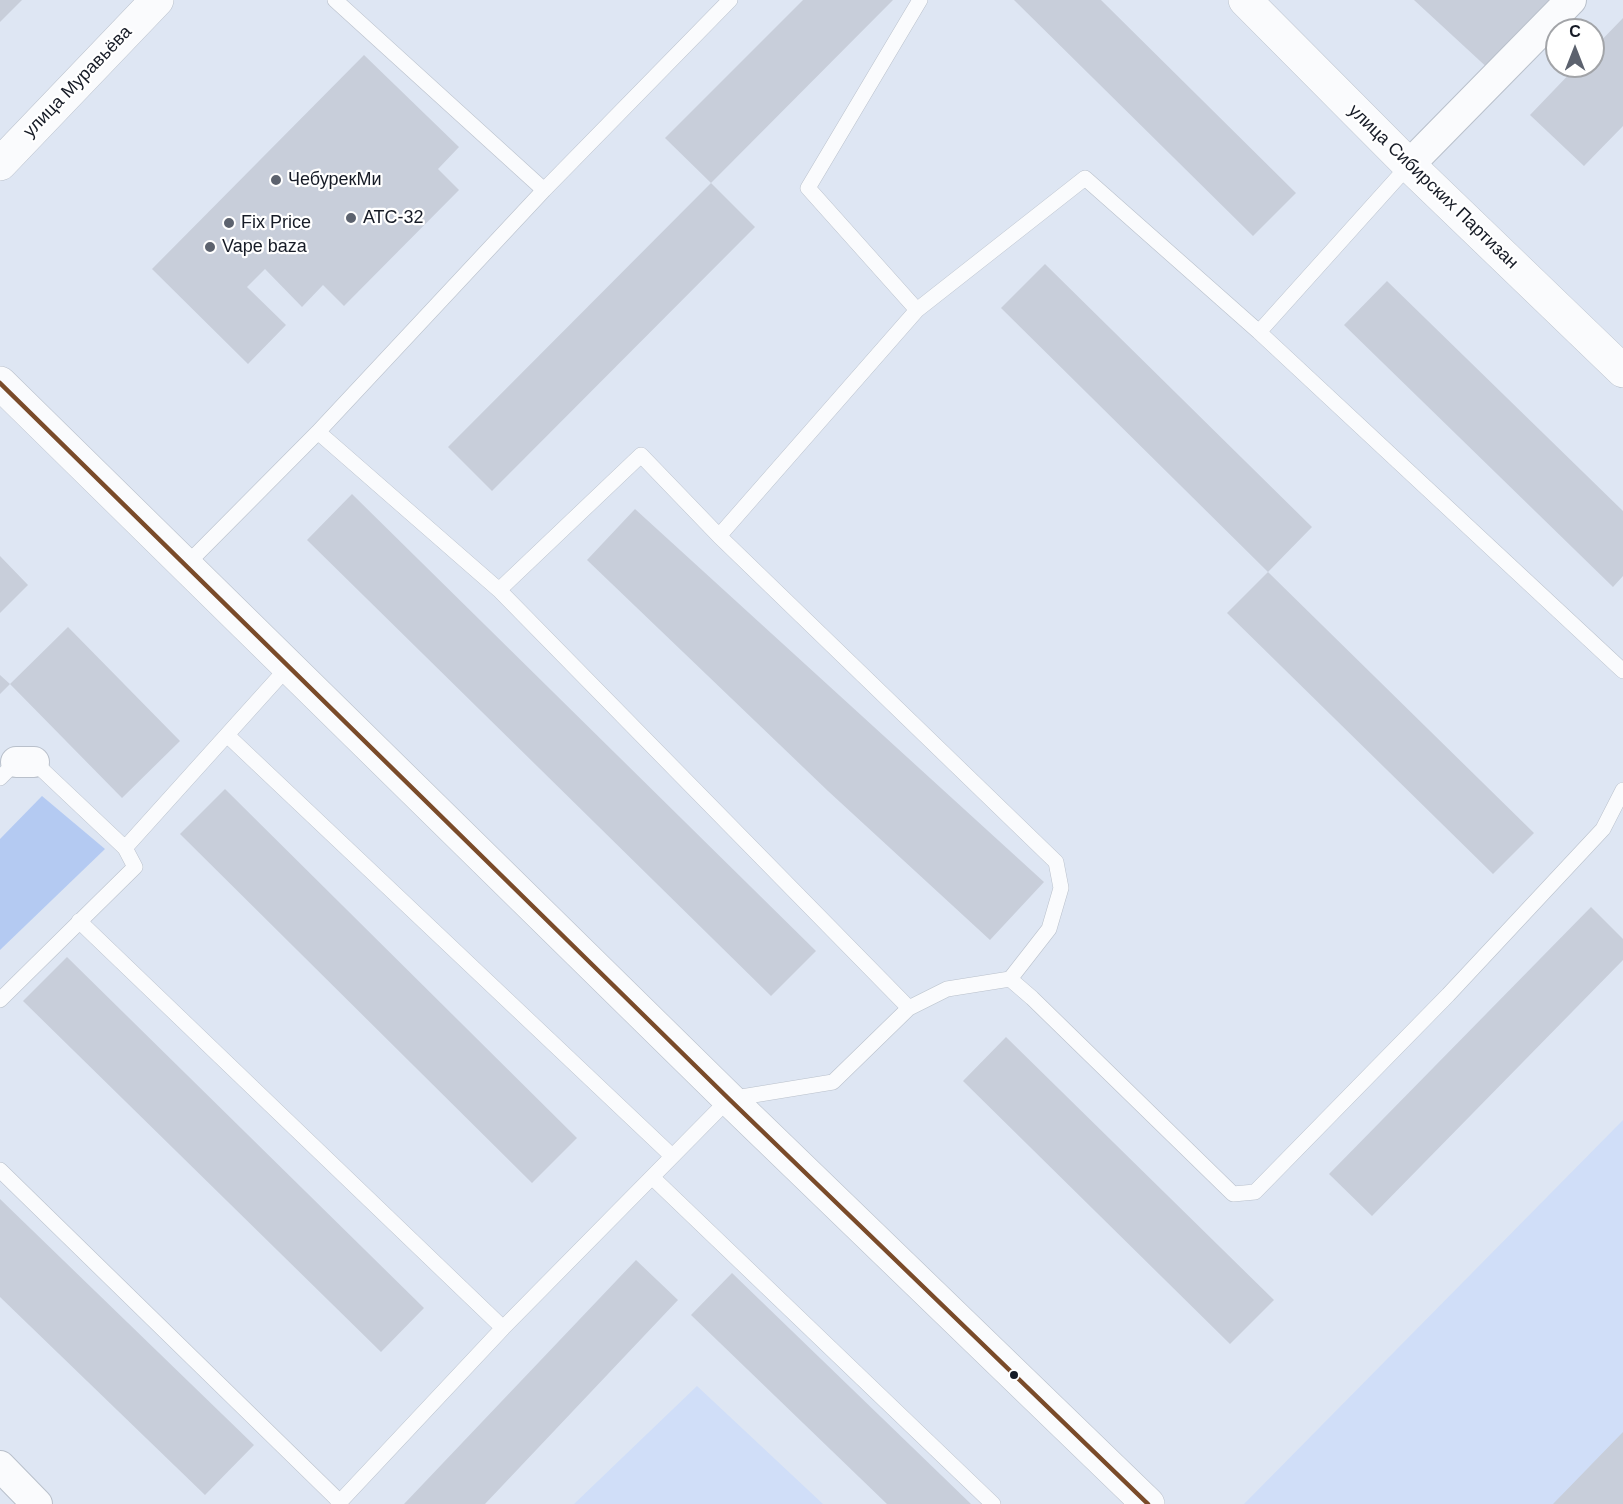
<!DOCTYPE html>
<meta charset="utf-8">
<style>
body{margin:0}
#map{position:relative;width:1623px;height:1504px;overflow:hidden;background:#dee6f3;font-family:Arial,sans-serif}
canvas{display:block}
.north{position:absolute;left:1545px;top:18px;width:60px;height:60px;box-sizing:border-box;background:#fff;border:2px solid #a2a4a8;border-radius:50%;rotate:0deg;font-size:16px;font-weight:700;line-height:24px;text-align:center;color:#161b26}
.north::after{content:'';display:block;margin:auto;width:21px;height:27px;background:#5c626e;clip-path:polygon(50% 0,100% 100%,50% 72%,0 100%)}
</style>
<div id="map">
<canvas width="1623" height="1504"></canvas>
<div class="north">С</div>
</div>
<script>
const g = document.querySelector('canvas').getContext('2d');
g.lineJoin = 'round';
function paint(path, color) {
  g.fillStyle = color;
  g.fill(path, 'evenodd');
}
function shape(rows) {
  const path = new Path2D();
  for (const r of rows) {
    path.moveTo(r[0], r[1]);
    for (let i = 2; i < r.length; i += 2) path.lineTo(r[i], r[i + 1]);
  }
  return path;
}
function strokePath(path, color, width, dash) {
  g.strokeStyle = color;
  g.lineWidth = width;
  g.lineCap = dash ? 'butt' : 'round';
  g.setLineDash(dash || []);
  g.stroke(path);
}
function write(font, color, halo, rows, align = 'center') {
  g.font = font + ' Arial,sans-serif';
  g.lineWidth = 4.5;
  g.setLineDash([]);
  g.textBaseline = 'middle';
  g.strokeStyle = halo;
  g.fillStyle = color;
  for (const [text, x, y, turn = 0] of rows) {
    g.save();
    g.translate(x, y);
    g.rotate((+turn || 0) * Math.PI / 180);
    g.textAlign = isNaN(turn) ? turn : align;
    if (halo) g.strokeText(text, 0, 0);
    g.fillText(text, 0, 0);
    g.restore();
  }
}
const built = shape([
 [1623,1120,1623,1504,1244,1504],
 [697,1386,823,1504,574,1504]
]);
const green = shape([
 [42,796,105,849,0,950,0,839]
]);
const building = shape([
 [0,0,22,0,0,22],
 [803,0,893,0,711,183,665,138],
 [1014,0,1101,0,1296,193,1253,236],
 [1414,0,1559,0,1492,72],
 [1623,18,1623,126,1584,166,1530,115,1577,66,1593,66,1593,49],
 [364,55,459,147,438,169,459,190,344,306,323,285,302,307,265,269,247,287,286,325,248,364,152,269],
 [711,183,755,227,492,491,448,447],
 [1045,264,1312,527,1268,572,1001,308],
 [1387,281,1623,511,1623,576,1613,587,1344,325],
 [352,494,816,951,771,996,307,540],
 [635,509,1044,882,990,940,828,791,587,560],
 [0,556,28,585,0,613],
 [1268,572,1534,833,1493,874,1227,613],
 [68,627,180,741,122,798,10,684],
 [0,675,10,684,0,694],
 [225,789,577,1138,532,1183,180,834],
 [1591,907,1623,939,1623,960,1372,1216,1329,1174],
 [67,957,424,1308,381,1352,23,1001],
 [1006,1037,1274,1300,1230,1344,963,1081],
 [0,1199,254,1445,205,1495,0,1297],
 [636,1260,678,1300,485,1504,404,1504],
 [732,1273,971,1504,887,1504,691,1315],
 [1623,1432,1623,1504,1553,1504]
]);
const lane = shape([
 [335,0,544,190,730,0],
 [917,310,808,188,920,0],
 [1259,332,1623,671],
 [318,432,499,590],
 [719,536,641,455,499,590,909,1008],
 [186,565,318,432,544,190],
 [227,735,672,1156],
 [34,762,125,848],
 [0,778,16,762],
 [79,921,503,1328],
 [1010,979,1049,929,1061,888,1056,862,719,536,917,310,1085,178,1259,332,1409,165],
 [0,1000,135,867,125,848,288,667],
 [0,1170,340,1502],
 [653,1178,993,1504],
 [338,1504,503,1328,729,1099,833,1082,909,1008,947,989,1010,979,1032,998,1233,1194,1255,1192,1448,995,1603,829,1623,790]
]);
const street = shape([
 [1409,165,1571,0],
 [16,762,34,762],
 [0,1466,37,1504]
]);
const secondary = shape([
 [1245,0,1409,165,1623,371],
 [0,164,157,0],
 [0,383,729,1099,1148,1504]
]);
const bus1 = shape([
 [0,383,729,1099,1148,1504]
]);
const markers = [
 [276,180,6,"#5c626e"],
 [351,218,6,"#5c626e"],
 [229,223,6,"#5c626e"],
 [210,247,6,"#5c626e"],
 [1014,1375,5,"#161b26"]
];
const streetNames = [
 ["улица Муравьёва",78,82,-46],
 ["улица Сибирских Партизан",1433,187,44]
];
const poiNames = [
 ["ЧебурекМи",288,180],
 ["АТС-32",363,218],
 ["Fix Price",241,223],
 ["Vape baza",222,247]
];
paint(built, '#d0def8');
paint(green, '#b4caf2');
paint(building, '#c8ceda');
strokePath(lane, '#b9c0cb', 16);
strokePath(street, '#b9c0cb', 32);
strokePath(secondary, '#b9c0cb', 34);
strokePath(lane, '#fafbfd', 15);
strokePath(street, '#fafbfd', 30);
strokePath(secondary, '#fafbfd', 33);
strokePath(bus1, '#7a4b2a', 4.5);
for (const [x, y, r, color] of markers) {
  const dot = new Path2D();
  dot.arc(x, y, r, 0, 2 * Math.PI);
  g.fillStyle = color;
  g.fill(dot);
  strokePath(dot, '#fff', 2);
}
write('18px', '#161b26', '#fff', streetNames);
write('18px', '#161b26', '#fff', poiNames, 'left');
</script>
